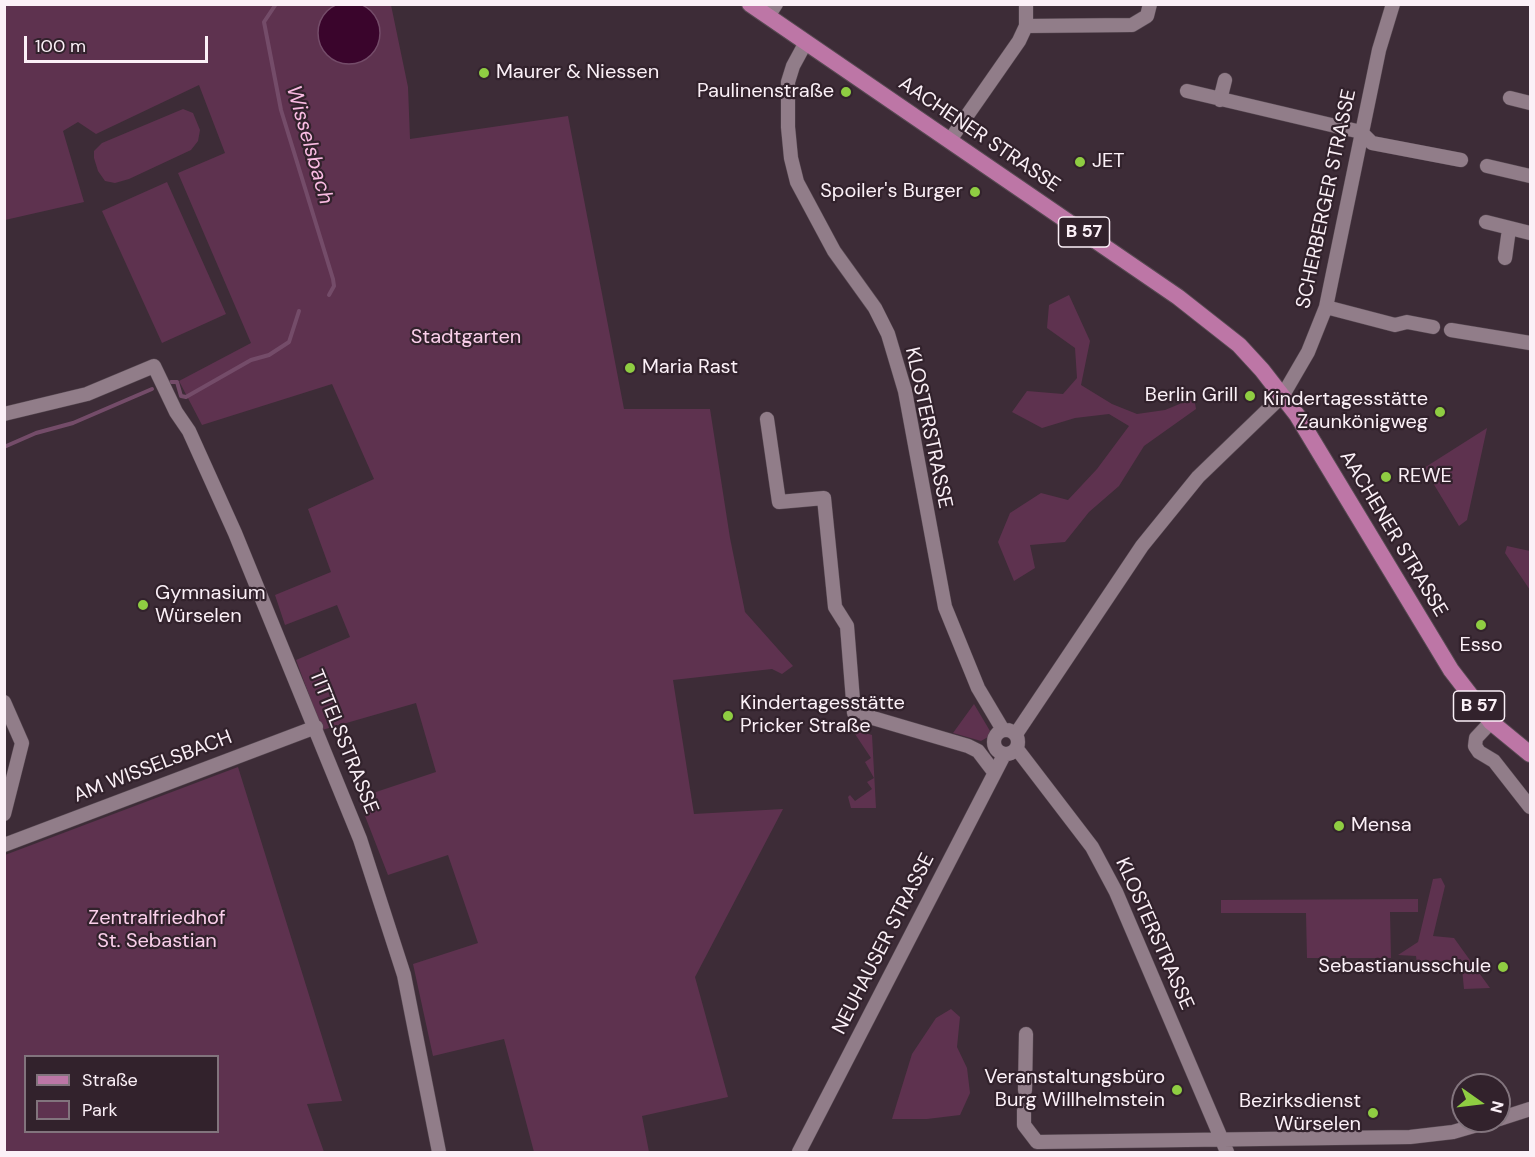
<!DOCTYPE html>
<meta charset="utf-8">
<style>
body{margin:0}
#map{position:relative;width:1535px;height:1157px;overflow:hidden;background:#3d2c37;font-family:"DM Sans",sans-serif}
canvas{display:block}
.frame{position:absolute;inset:0;border:6px solid #fbf0f7;pointer-events:none}
.legend{position:absolute;left:24px;top:1055px;width:195px;height:78px;box-sizing:border-box;background:#32222c;border:2px solid #82747d;margin:0;padding:8px 10px;list-style:none;font-size:18px;color:#fbf0f7}
.legend li{display:flex;align-items:center;gap:12px;height:30px}
.legend b{width:30px;border:2px solid #82747d}
.north{position:absolute;left:1451px;top:1073px;width:60px;height:60px;box-sizing:border-box;background:#32222c;border:2px solid #82747d;border-radius:50%;rotate:104deg;font-size:16px;font-weight:700;line-height:24px;text-align:center;color:#fbf0f7}
.north::after{content:'';display:block;margin:auto;width:21px;height:27px;background:#8fcd42;clip-path:polygon(50% 0,100% 100%,50% 72%,0 100%)}
.scale{position:absolute;left:24px;top:36px;width:184px;height:27px;box-sizing:border-box;border:3px solid #fbf0f7;border-top:0;padding-left:8px;font-size:18px;line-height:21px;white-space:nowrap;color:#fbf0f7;-webkit-text-stroke:4px #32222c;paint-order:stroke}
</style>
<div id="map">
<canvas width="1535" height="1157"></canvas>
<div class="frame"></div>
<ul class="legend">
<li><b style="height:8px;background:#bd76a6"></b>Straße</li>
<li><b style="height:16px;background:#5e324f"></b>Park</li>
</ul>
<div class="north">N</div>
<div class="scale">100 m</div>
</div>
<script>
const g = document.querySelector('canvas').getContext('2d');
g.lineJoin = 'round';
function paint(path, color) {
  g.fillStyle = color;
  g.fill(path, 'evenodd');
}
function shape(rows) {
  const path = new Path2D();
  for (const r of rows) {
    if (r.length === 3) {
      path.moveTo(r[0] + r[2], r[1]);
      path.arc(r[0], r[1], r[2], 0, 2 * Math.PI);
      continue;
    }
    path.moveTo(r[0], r[1]);
    for (let i = 2; i < r.length; i += 2) path.lineTo(r[i], r[i + 1]);
  }
  return path;
}
function strokePath(path, color, width, dash) {
  g.strokeStyle = color;
  g.lineWidth = width;
  g.lineCap = dash ? 'butt' : 'round';
  g.setLineDash(dash || []);
  g.stroke(path);
}
function write(font, color, halo, rows, align = 'center') {
  g.font = font + ' "DM Sans",sans-serif';
  g.lineWidth = 4.5;
  g.setLineDash([]);
  g.textBaseline = 'middle';
  g.strokeStyle = halo;
  g.fillStyle = color;
  for (const [text, x, y, turn = 0] of rows) {
    g.save();
    g.translate(x, y);
    g.rotate((+turn || 0) * Math.PI / 180);
    g.textAlign = isNaN(turn) ? turn : align;
    if (halo) g.strokeText(text, 0, 0);
    g.fillText(text, 0, 0);
    g.restore();
  }
}
const green = shape([
 [4,5,391,5,408,87,410,139,568,116,624,409,710,409,730,538,745,612,793,666,782,674,772,669,673,680,694,814,783,809,695,977,728,1097,642,1116,649,1152,534,1152,504,1039,433,1056,413,964,478,943,448,855,388,875,358,798,436,772,416,703,322,730,296,660,350,637,337,605,285,625,275,595,331,572,308,509,374,479,332,384,202,425,179,381,251,343,178,173,225,153,199,85,96,134,78,122,63,131,84,202,5,220],
 [183,109,193,113,200,130,198,141,191,150,129,179,115,183,105,181,98,171,94,158,94,151,102,143],
 [167,182,226,314,162,343,102,211],
 [1069,295,1090,341,1081,385,1112,404,1137,414,1165,410,1194,398,1196,409,1144,446,1119,486,1089,512,1065,542,1030,545,1035,568,1014,581,998,542,1010,513,1041,493,1068,500,1097,469,1129,426,1109,414,1075,418,1042,428,1012,412,1027,391,1063,394,1077,378,1075,348,1047,328,1049,305],
 [1487,428,1467,520,1459,526,1424,468],
 [1507,546,1530,551,1530,590,1505,553],
 [974,704,990,731,988,737,981,741,953,733],
 [853,726,862,732,872,735,876,808,851,808,848,797,850,795,855,801,872,789,867,782,874,778,865,762,871,758,851,728],
 [238,767,342,1101,307,1104,324,1152,5,1152,5,855],
 [26,1056,218,1056,218,1132,26,1132],
 [1441,878,1445,886,1433,936,1454,938,1490,988,1464,989,1461,959,1417,964,1416,956,1398,955,1418,942,1433,879],
 [1418,899,1418,912,1390,912,1391,958,1307,958,1306,913,1221,913,1221,900],
 [951,1009,960,1017,957,1047,967,1068,970,1093,960,1115,927,1119,892,1119,912,1054,936,1018]
]);
const water = shape([
 [349,33,31]
]);
const stream = shape([
 [276,4,264,22,281,110,333,279,334,286,329,295],
 [171,382,177,382,181,396,186,397,251,360,269,355,289,342,299,311],
 [4,447,36,433,73,423,152,389]
]);
const minor = shape([
 [769,15,776,4],
 [1026,26,1132,25,1147,16,1150,4],
 [806,42,793,66,788,82,788,127,791,158,797,182,834,251,875,308,888,334,905,391,945,607,978,688,1003,730],
 [1187,91,1361,132,1372,143,1461,160],
 [1510,98,1530,103],
 [1220,100,1225,80],
 [950,140,1019,41,1026,26,1026,4],
 [1487,166,1530,176],
 [1486,222,1530,233],
 [1505,258,1509,229],
 [1326,307,1395,325,1407,322,1433,327],
 [1451,330,1530,343],
 [4,414,87,394,154,366,176,412,189,431,235,533,360,839,404,975,439,1152],
 [767,419,779,502,824,498,835,607,847,626,854,713],
 [4,702,22,743,4,814],
 [866,716,968,746,978,751,994,772],
 [1491,722,1476,738,1475,746,1479,752,1494,761,1530,807],
 [1006,742,12],
 [1016,734,1142,546,1198,477,1283,395,1308,352,1326,307,1379,50,1393,4],
 [1017,749,1092,847,1116,892,1227,1152],
 [4,845,316,727],
 [1025,1090,1026,1034],
 [1024,1110,1024,1125,1037,1142,1410,1137,1453,1132,1491,1121],
 [1499,1119,1530,1109],
 [799,1152,1004,755]
]);
const major = shape([
 [750,4,1178,297,1239,345,1262,370,1297,415,1451,670,1491,722,1530,754]
]);
const markers = [
 [484,73,6,"#8fcd42"],
 [846,92,6,"#8fcd42"],
 [1080,162,6,"#8fcd42"],
 [975,192,6,"#8fcd42"],
 [630,368,6,"#8fcd42"],
 [1250,396,6,"#8fcd42"],
 [1440,412,6,"#8fcd42"],
 [1386,477,6,"#8fcd42"],
 [143,605,6,"#8fcd42"],
 [1481,625,6,"#8fcd42"],
 [728,716,6,"#8fcd42"],
 [1339,826,6,"#8fcd42"],
 [1503,967,6,"#8fcd42"],
 [1177,1090,6,"#8fcd42"],
 [1373,1113,6,"#8fcd42"]
];
const shields = [
 [1084,232,51],
 [1479,706,51]
];
const shieldNames = [
 ["B 57",1084,232],
 ["B 57",1479,706]
];
const poiNames = [
 ["Maurer & Niessen",496,73],
 ["Paulinenstraße",834,92,"right"],
 ["JET",1092,162],
 ["Spoiler's Burger",963,192,"right"],
 ["Maria Rast",642,368],
 ["Berlin Grill",1238,396,"right"],
 ["Kindertagesstätte",1428,400,"right"],
 ["Zaunkönigweg",1428,423,"right"],
 ["REWE",1398,477],
 ["Gymnasium",155,594],
 ["Würselen",155,617],
 ["Esso",1481,646,"center"],
 ["Kindertagesstätte",740,704],
 ["Pricker Straße",740,727],
 ["Mensa",1351,826],
 ["Sebastianusschule",1491,967,"right"],
 ["Veranstaltungsbüro",1165,1078,"right"],
 ["Burg Willhelmstein",1165,1101,"right"],
 ["Bezirksdienst",1361,1102,"right"],
 ["Würselen",1361,1125,"right"]
];
const streetNames = [
 ["AACHENER STRASSE",979,135,34],
 ["SCHERBERGER STRASSE",1327,199,-78],
 ["KLOSTERSTRASSE",928,428,78],
 ["AACHENER STRASSE",1393,534,59],
 ["TITTELSSTRASSE",343,742,68],
 ["AM WISSELSBACH",153,767,-21],
 ["KLOSTERSTRASSE",1154,934,66],
 ["NEUHAUSER STRASSE",884,944,-63]
];
const parkNames = [
 ["Stadtgarten",466,338],
 ["Zentralfriedhof",157,919],
 ["St. Sebastian",157,942]
];
const waterNames = [
 ["Wisselsbach",309,145,74]
];
paint(green, '#5e324f');
paint(water, '#3a052c');
strokePath(water, '#744c69', 1.5);
strokePath(stream, '#744c69', 4);
strokePath(minor, '#574952', 15);
strokePath(major, '#574952', 18);
strokePath(minor, '#917d89', 14);
strokePath(major, '#bd76a6', 16);
for (const [x, y, r, color] of markers) {
  const dot = new Path2D();
  dot.arc(x, y, r, 0, 2 * Math.PI);
  g.fillStyle = color;
  g.fill(dot);
  strokePath(dot, '#32222c', 2);
}
for (const [x, y, w] of shields) {
  const box = new Path2D();
  box.roundRect(x - w / 2, y - 15, w, 30, 4.5);
  g.fillStyle = '#32222c';
  g.fill(box);
  strokePath(box, '#fbf0f7', 1.5);
}
write('bold 18px', '#fbf0f7', null, shieldNames);
write('20px', '#fbf0f7', '#32222c', poiNames, 'left');
write('20px', '#fbf0f7', '#32222c', streetNames);
write('20px', '#facfea', '#32222c', parkNames);
write('italic 21px', '#f9bbe2', '#32222c', waterNames);
</script>
